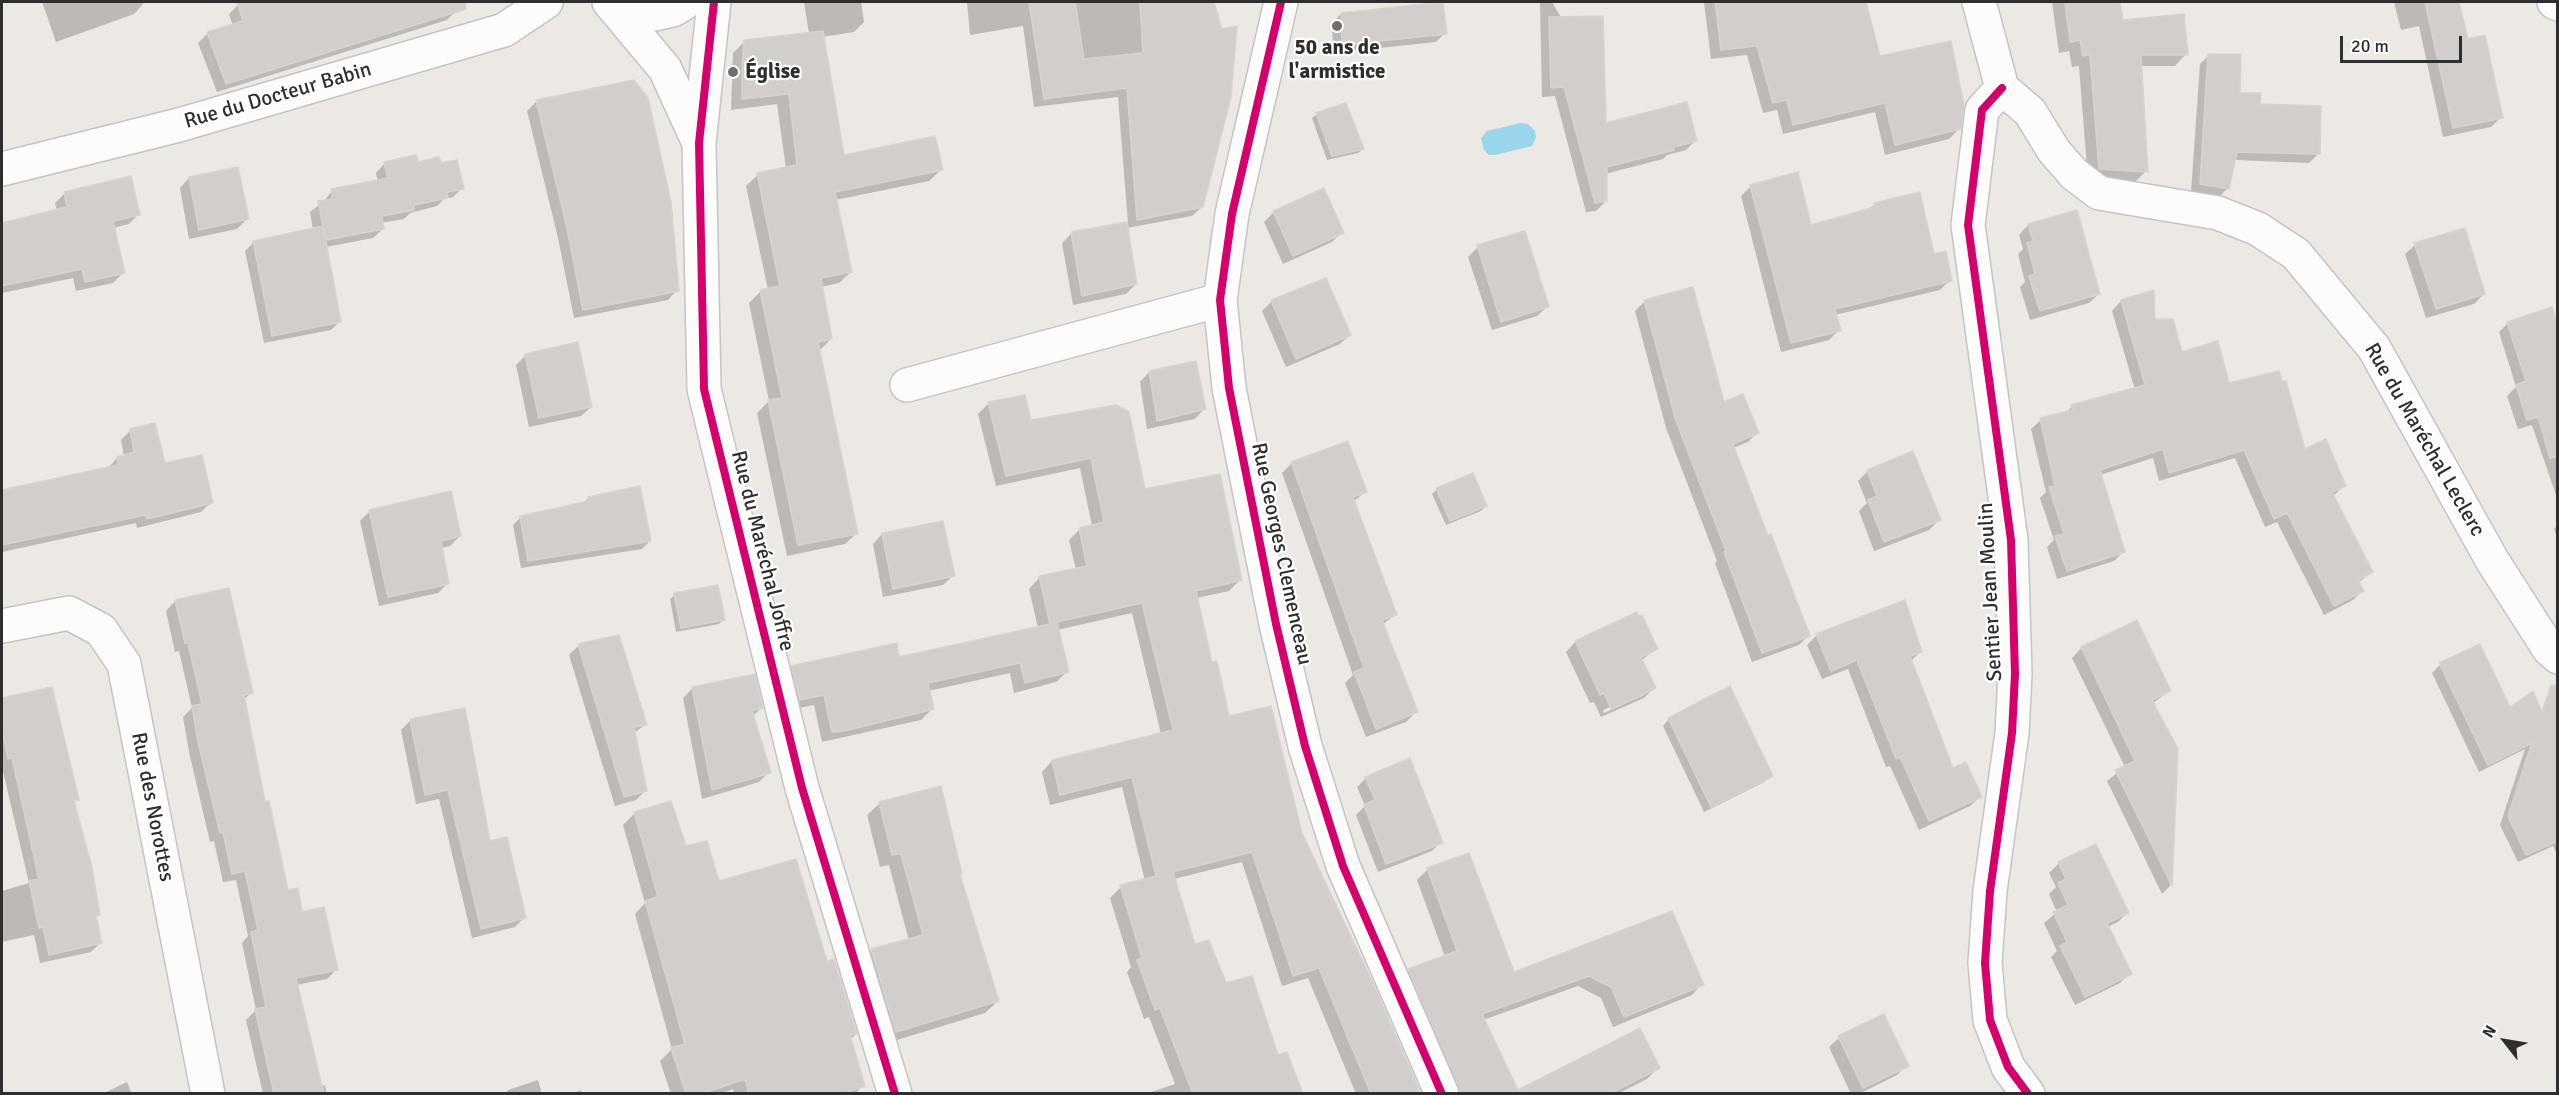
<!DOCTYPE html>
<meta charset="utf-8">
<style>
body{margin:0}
#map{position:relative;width:2559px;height:1095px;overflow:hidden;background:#ece8e4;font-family:Signika,sans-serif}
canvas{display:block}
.frame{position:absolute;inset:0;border:3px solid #2e2e2e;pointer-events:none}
.north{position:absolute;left:2475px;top:1011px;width:60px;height:60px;-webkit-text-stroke:4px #fff;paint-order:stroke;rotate:301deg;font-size:16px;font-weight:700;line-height:24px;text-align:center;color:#2e2e2e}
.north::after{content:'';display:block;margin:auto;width:21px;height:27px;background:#2e2e2e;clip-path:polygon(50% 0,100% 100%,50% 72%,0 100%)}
.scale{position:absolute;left:2340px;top:36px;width:122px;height:27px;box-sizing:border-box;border:3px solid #2e2e2e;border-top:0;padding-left:8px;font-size:18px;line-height:21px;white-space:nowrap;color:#2e2e2e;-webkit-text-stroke:4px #fff;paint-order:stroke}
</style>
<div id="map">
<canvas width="2559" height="1095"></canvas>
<div class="frame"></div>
<div class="north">N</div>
<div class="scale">20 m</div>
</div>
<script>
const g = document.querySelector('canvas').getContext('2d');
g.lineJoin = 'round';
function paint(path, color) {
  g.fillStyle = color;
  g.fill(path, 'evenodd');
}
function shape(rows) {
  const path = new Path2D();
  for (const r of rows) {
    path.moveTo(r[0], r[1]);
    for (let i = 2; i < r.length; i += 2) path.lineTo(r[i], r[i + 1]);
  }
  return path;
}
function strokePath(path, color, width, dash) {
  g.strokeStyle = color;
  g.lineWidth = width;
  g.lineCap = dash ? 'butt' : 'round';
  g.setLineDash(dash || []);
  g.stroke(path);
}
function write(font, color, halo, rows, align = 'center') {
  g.font = font + ' Signika,sans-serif';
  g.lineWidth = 4.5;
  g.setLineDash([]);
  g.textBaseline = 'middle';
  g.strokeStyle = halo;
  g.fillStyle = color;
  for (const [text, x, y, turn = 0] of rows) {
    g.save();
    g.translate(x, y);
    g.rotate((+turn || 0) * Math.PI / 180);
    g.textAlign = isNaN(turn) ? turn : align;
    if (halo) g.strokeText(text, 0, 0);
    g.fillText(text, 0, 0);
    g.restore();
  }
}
const water = shape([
 [1521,123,1528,124,1535,131,1536,137,1532,146,1495,155,1489,155,1484,150,1481,138,1487,131]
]);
const shadow = shape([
 [42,2,142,2,143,4,134,14,56,42],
 [250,2,272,2,275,13,311,2,453,2,456,11,447,20,217,92,198,43,208,33,233,26,229,14,238,5],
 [804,2,861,2,864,22,854,32,822,37,843,157,941,170,929,181,835,200,851,272,839,283,821,287,831,339,819,351,857,533,845,544,787,556,757,413,769,401,749,303,761,291,768,290,746,186,758,175,786,169,777,104,731,110,733,53,744,42,809,34],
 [967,2,1209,2,1167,43,1202,207,1192,216,1127,228,1136,284,1126,294,1073,305,1062,243,1071,234,1128,223,1118,97,1034,107,1023,26,970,35],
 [1542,2,1552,2,1562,19,1604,125,1696,140,1686,150,1667,155,1663,159,1605,174,1606,201,1596,211,1586,212,1555,96,1542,97,1540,3],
 [1704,2,1865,2,1879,57,1959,129,1949,139,1885,155,1875,112,1783,134,1777,110,1763,113,1747,55,1711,59],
 [2052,2,2118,2,2121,21,2186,54,2175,66,2140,66,2146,171,2134,183,2088,181,2079,66,2072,67,2069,51,2059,53],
 [2394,2,2457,2,2466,40,2501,117,2491,127,2443,137,2419,26,2401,30],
 [1341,14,1445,33,1436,42,1333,53,1332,23],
 [2209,55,2238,94,2258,105,2318,154,2309,163,2234,160,2228,188,2219,197,2191,192,2200,64],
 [537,101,677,290,668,300,574,318,558,238,527,111],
 [1317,114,1363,149,1358,153,1327,160,1312,118],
 [385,163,439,164,462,188,453,197,444,199,437,206,410,213,404,219,381,223,383,229,373,238,326,247,340,321,331,330,264,343,245,251,254,242,313,230,310,212,323,202,332,191,378,182,376,173],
 [130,177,139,214,129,224,113,228,123,273,113,283,76,291,73,278,2,293,2,224,57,212,55,203,64,194],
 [189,178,247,219,237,229,189,239,180,188],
 [1751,186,1810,226,1868,210,1875,204,1932,256,1950,280,1940,290,1835,315,1839,330,1829,340,1781,352,1741,196],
 [1274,212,1342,232,1332,242,1283,264,1264,222],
 [2028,225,2099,294,2089,303,2030,320,2020,287,2025,282,2018,254,2023,249,2019,235],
 [2415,245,2484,294,2474,304,2426,318,2405,254],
 [1478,247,1547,307,1537,316,1492,330,1468,257],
 [2152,292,2154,321,2181,354,2228,385,2344,486,2333,496,2372,572,2358,583,2362,591,2353,600,2324,615,2277,522,2265,527,2235,458,2159,481,2153,458,2100,475,2124,551,2114,561,2057,579,2047,547,2054,540,2040,498,2046,492,2031,429,2041,420,2065,414,2072,406,2135,390,2112,311,2121,301],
 [1272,301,1350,335,1340,344,1286,367,1262,311],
 [1645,301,1723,404,1757,433,1748,442,1733,448,1767,538,1809,635,1799,645,1752,662,1715,563,1717,561,1666,428,1635,311],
 [2508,323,2558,330,2558,501,2532,425,2518,429,2507,396,2516,387,2499,332],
 [526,355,591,407,581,416,529,427,516,365],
 [1149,372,1204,409,1195,419,1147,429,1140,382],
 [989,403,1030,422,1116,406,1144,491,1240,580,1229,591,1196,598,1211,665,1228,718,1300,833,1420,1094,1356,1094,1308,978,1282,986,1242,862,1174,879,1194,945,1277,1057,1301,1094,1145,1094,1175,1084,1149,1017,1144,1019,1127,972,1131,967,1110,898,1121,887,1145,881,1122,787,1050,805,1042,772,1052,761,1161,734,1132,613,1057,630,1067,672,1056,682,1014,693,1010,673,928,691,932,709,921,720,822,742,814,705,789,710,781,678,792,667,898,658,1038,628,1029,589,1039,578,1076,570,1069,540,1080,529,1092,526,1080,468,996,486,978,414],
 [131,430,164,465,211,502,201,512,137,528,136,523,2,552,2,498,108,468,117,458,124,456,121,440],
 [1292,463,1365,492,1353,502,1396,614,1382,625,1416,712,1406,722,1366,737,1345,683,1353,675,1282,473],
 [1868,471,1939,520,1929,530,1874,551,1859,511,1867,503,1858,481],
 [1437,489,1486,506,1481,511,1446,525,1432,494],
 [588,498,650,541,642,549,521,568,513,525,521,517,583,504],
 [370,511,460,536,450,546,441,548,448,583,438,593,379,606,360,521],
 [2558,525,2558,540,2554,529],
 [882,534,953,576,943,585,883,597,873,544],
 [228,590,251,693,243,700,264,803,287,892,337,969,327,979,296,985,321,1086,325,1085,327,1094,263,1094,246,1020,256,1010,242,943,248,936,236,880,223,882,214,841,210,842,189,752,183,717,192,708,179,651,175,652,166,611,175,601],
 [675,595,724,619,719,624,676,632,670,599],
 [2136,622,2169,691,2152,704,2176,749,2170,886,2162,894,2107,781,2125,767,2072,658,2081,648],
 [1817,635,1921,651,1911,661,1952,770,1980,797,1970,806,1919,830,1890,766,1886,767,1848,669,1822,679,1807,645],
 [618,637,646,724,633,734,645,791,636,800,615,806,569,655,578,646],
 [1575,642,1656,648,1641,661,1654,688,1644,698,1601,717,1594,702,1590,703,1566,652],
 [1644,692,1644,695,1604,713,1603,710],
 [2440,665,2558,751,2558,857,2553,846,2518,862,2500,825,2525,749,2479,772,2432,673],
 [693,688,761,708,753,716,769,772,759,782,702,799,683,698],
 [51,689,77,799,73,803,99,915,95,918,100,943,91,952,40,963,34,935,2,942,2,891,29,883,2,767,2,700],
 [1669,719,1771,776,1764,782,1704,812,1663,726],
 [411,720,489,843,524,918,515,927,472,938,439,799,416,804,401,730],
 [1366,778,1441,842,1432,851,1378,872,1356,815,1365,806,1357,787],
 [880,803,959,876,998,1001,985,1013,884,1044,859,963,871,950,909,941,889,865,880,867,867,815],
 [635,813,685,848,718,882,826,963,856,1034,850,1040,863,1085,855,1094,734,1094,733,1089,721,1094,671,1094,660,1061,672,1049,635,914,645,903,623,825],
 [2059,863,2128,912,2118,922,2108,927,2130,973,2120,983,2075,1005,2051,957,2057,951,2044,923,2057,912,2049,894,2056,887,2049,873],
 [1428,869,1513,974,1671,913,1702,984,1692,995,1613,1027,1601,998,1578,986,1483,1020,1517,1092,1658,1068,1647,1079,1617,1094,1447,1094,1398,981,1409,971,1445,957,1417,880],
 [1883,1016,1907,1065,1897,1075,1859,1094,1851,1094,1829,1047,1839,1038],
 [538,1080,542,1094,505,1094,508,1090],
 [127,1082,132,1094,102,1094],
 [581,1090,582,1094,571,1094]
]);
const building = shape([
 [237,2,465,2,466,9,226,84,207,32,243,21,237,2],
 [1029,2,1075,2,1084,59,1143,53,1140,2,1214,2,1222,29,1237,26,1231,97,1203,207,1137,220,1127,88,1044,99,1029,2],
 [1443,2,1447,34,1342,45,1341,13,1443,2],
 [1715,2,1866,2,1880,56,1951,41,1964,106,1961,129,1895,145,1885,103,1793,125,1787,100,1773,103,1757,46,1721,50,1715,2],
 [2065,2,2120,2,2123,20,2184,14,2188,55,2141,55,2148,172,2099,169,2090,55,2083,56,2080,40,2070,42,2065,2],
 [2425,2,2459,2,2468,39,2485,35,2503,118,2453,128,2425,2],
 [1603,16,1606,123,1687,102,1697,141,1674,147,1674,150,1607,167,1607,201,1595,203,1564,87,1551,88,1549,17,1603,16],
 [823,31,844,155,935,136,943,170,835,192,852,272,821,278,832,339,818,342,858,534,798,545,768,400,782,398,760,290,780,286,757,173,797,165,789,94,742,99,742,69,744,40,823,31],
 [2208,54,2241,54,2240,93,2261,93,2260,104,2321,106,2320,154,2237,152,2229,189,2200,184,2208,54],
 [634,80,648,98,671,202,679,291,583,310,567,228,536,100,634,80],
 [1346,103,1364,149,1332,156,1316,113,1346,103],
 [416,155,418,162,439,157,441,163,457,160,464,189,447,192,448,198,414,205,414,210,382,216,384,229,326,240,318,201,333,199,331,189,388,178,384,162,416,155],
 [238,167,249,219,199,230,189,177,238,167],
 [1798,172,1811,225,1875,207,1874,203,1920,192,1934,254,1946,251,1952,281,1835,309,1841,331,1791,343,1750,185,1798,172],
 [131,176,140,215,113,221,125,273,85,282,82,269,2,286,2,223,67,207,64,192,131,176],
 [1324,188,1344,233,1293,256,1273,211,1324,188],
 [2077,210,2100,294,2040,311,2029,276,2035,274,2027,243,2033,241,2028,224,2077,210],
 [1127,222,1137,284,1082,296,1071,232,1127,222],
 [323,226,341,322,272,336,253,241,323,226],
 [2465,228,2485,294,2436,309,2414,243,2465,228],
 [1525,231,1549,307,1501,322,1477,245,1525,231],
 [1326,278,1351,335,1296,359,1271,300,1326,278],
 [1693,287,1724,402,1743,394,1759,433,1733,444,1768,536,1771,534,1810,636,1762,653,1724,552,1726,551,1675,418,1644,300,1693,287],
 [2154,290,2155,319,2173,319,2182,352,2218,341,2229,383,2279,371,2282,382,2286,381,2305,449,2326,439,2346,486,2332,492,2373,572,2358,580,2364,591,2334,606,2287,513,2274,519,2244,450,2169,473,2163,449,2100,470,2125,552,2067,571,2055,536,2064,534,2049,487,2055,486,2040,418,2073,410,2071,405,2145,385,2121,300,2154,290],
 [2552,307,2558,325,2558,456,2550,458,2538,417,2527,420,2516,385,2526,381,2507,322,2552,307],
 [578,342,592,407,539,418,525,354,578,342],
 [1196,361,1206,409,1157,421,1149,371,1196,361],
 [1025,395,1031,420,1116,405,1129,412,1145,489,1220,474,1242,580,1196,591,1212,663,1217,661,1229,716,1271,706,1302,833,1373,983,1421,1094,1371,1094,1319,968,1293,976,1252,852,1173,872,1195,944,1209,940,1226,983,1252,976,1278,1055,1287,1052,1303,1094,1193,1094,1160,1008,1155,1010,1137,960,1142,958,1120,885,1156,876,1132,777,1060,795,1052,760,1173,730,1142,603,1057,622,1069,672,1025,683,1020,663,928,683,934,709,844,731,832,732,824,695,800,700,791,666,897,643,899,657,1050,624,1039,576,1087,566,1079,528,1104,522,1091,458,1006,476,988,402,1025,395],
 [155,423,165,463,202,455,213,503,147,519,146,515,2,545,2,490,118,465,117,457,134,452,130,429,155,423],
 [1348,441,1367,492,1353,497,1397,615,1382,620,1418,712,1376,729,1354,672,1364,668,1291,462,1348,441],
 [1913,451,1941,520,1884,542,1868,500,1877,496,1867,470,1913,451],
 [1473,473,1487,506,1450,521,1436,488,1473,473],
 [640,486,651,541,528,561,520,516,589,501,588,497,640,486],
 [451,491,461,536,441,541,449,584,388,597,369,510,451,491],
 [943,521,955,576,893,589,882,533,943,521],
 [718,585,725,620,681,628,674,593,718,585],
 [229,588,253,693,244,695,265,801,269,801,288,890,298,888,302,912,324,907,338,970,296,978,324,1094,274,1094,255,1009,266,1007,251,932,258,930,245,871,232,874,223,832,220,833,198,742,192,706,202,704,188,643,185,643,175,600,229,588],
 [1905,600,1922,652,1910,656,1953,768,1966,762,1982,797,1929,821,1900,757,1896,759,1857,660,1831,671,1816,634,1905,600],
 [1637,612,1639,616,1642,615,1658,649,1641,657,1656,688,1611,709,1604,693,1600,695,1575,641,1637,612],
 [2137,620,2171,691,2152,700,2178,749,2172,886,2115,770,2135,761,2081,647,2137,620],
 [619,635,647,725,634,727,647,791,624,797,578,644,619,635],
 [2480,644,2510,707,2533,691,2542,712,2551,685,2558,686,2558,841,2526,855,2508,816,2532,743,2488,765,2439,663,2480,644],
 [755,674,763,708,752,710,771,773,712,790,692,687,755,674],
 [1730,686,1773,776,1711,807,1668,718,1730,686],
 [52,687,79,800,74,801,92,868,100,915,96,916,102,943,49,955,43,927,39,928,29,881,39,879,12,758,8,759,2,729,2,698,52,687],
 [465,708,490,841,507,837,526,918,481,929,448,790,425,795,410,719,465,708],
 [1410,758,1443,843,1386,864,1364,805,1375,800,1365,777,1410,758],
 [941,786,962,874,960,875,999,1001,896,1032,871,949,923,935,901,854,892,855,879,802,941,786],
 [671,801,686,846,707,841,719,881,796,859,827,961,834,959,857,1034,850,1035,865,1086,841,1094,749,1094,745,1079,701,1094,686,1094,671,1048,685,1044,645,901,658,897,634,812,671,801],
 [2096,844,2129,913,2107,923,2132,974,2085,997,2060,946,2067,942,2053,912,2068,905,2058,883,2066,879,2058,862,2096,844],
 [1469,853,1514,972,1672,911,1704,985,1624,1017,1611,987,1589,976,1482,1014,1518,1090,1640,1028,1660,1068,1609,1094,1460,1094,1408,969,1457,951,1427,868,1469,853],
 [1884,1014,1909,1066,1863,1088,1838,1036,1884,1014]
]);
const minor = shape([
 [609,2,665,69,698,141],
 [714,2,699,143,704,389,802,788,895,1094],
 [1281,2,1232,214,1220,300,1229,388,1276,624,1305,746,1343,866,1442,1094],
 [1979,2,2002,88,2030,112,2054,151,2074,174,2099,193,2218,213,2258,229,2296,254,2374,348,2492,560,2549,649,2558,657],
 [2554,2,2558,4],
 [616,10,655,14,673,10,686,2],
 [2002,88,1982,110,1968,225,2011,540,2015,674,2012,733,1990,891,1985,963,1990,1020,2008,1067,2028,1094],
 [2,169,179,125,504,30,546,2],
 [907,385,1220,300],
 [2,626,69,613,101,630,124,664,208,1094]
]);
const cycleway = shape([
 [714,2,699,143,704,389,802,788,895,1094],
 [1281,2,1232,214,1220,300,1229,388,1276,624,1305,746,1343,866,1442,1094],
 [2002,88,1982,110,1968,225,2011,540,2015,674,2012,733,1990,891,1985,963,1990,1020,2008,1067,2028,1094]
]);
const markers = [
 [1337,26,6,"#706f6e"],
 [733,72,6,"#706f6e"]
];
const poiNames = [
 ["50 ans de",1337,48],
 ["l'armistice",1337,72],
 ["Église",745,72,"left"]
];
const streetNames = [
 ["Rue du Docteur Babin",278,96,-16],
 ["Rue du Maréchal Leclerc",2424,440,60],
 ["Rue du Maréchal Joffre",762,551,76],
 ["Rue Georges Clemenceau",1281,554,78],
 ["Sentier Jean Moulin",1991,592,-93],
 ["Rue des Norottes",152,807,79]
];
paint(water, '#99d6ec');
paint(shadow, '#0003');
paint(building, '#d1cecb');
strokePath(building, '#d7d4d0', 1.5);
strokePath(minor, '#c5c4c5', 36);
strokePath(minor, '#fcfcfb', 33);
strokePath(cycleway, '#d6006c', 8);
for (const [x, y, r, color] of markers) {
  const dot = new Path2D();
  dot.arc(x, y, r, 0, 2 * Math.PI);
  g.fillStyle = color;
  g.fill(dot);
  strokePath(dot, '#fff', 2);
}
write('bold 21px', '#2e2e2e', '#fff', poiNames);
write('21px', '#2e2e2e', '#fff', streetNames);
</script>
